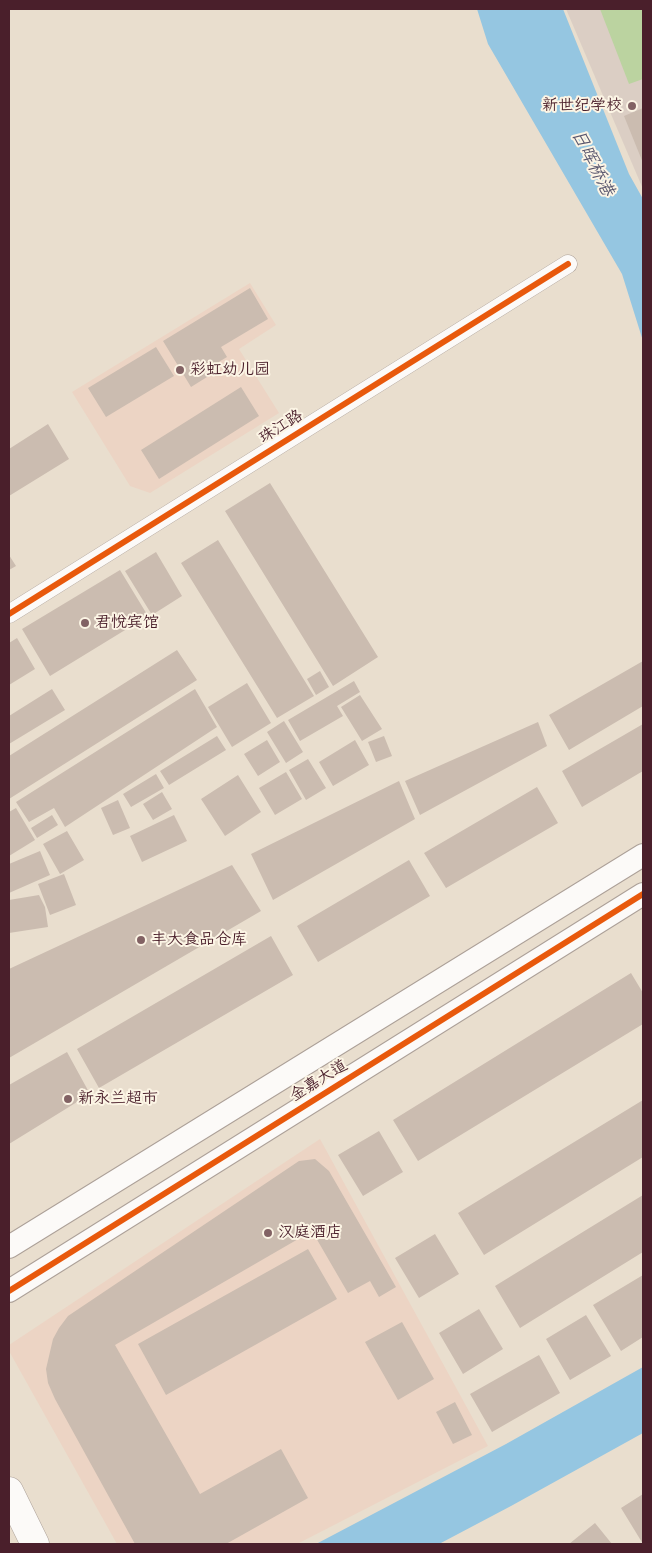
<!DOCTYPE html>
<meta charset="utf-8">
<style>
body{margin:0}
#map{position:relative;width:652px;height:1553px;overflow:hidden;background:#e9dece;font-family:Pangolin,sans-serif}
canvas{display:block}
.frame{position:absolute;inset:0;border:10px solid #4a1f2b;pointer-events:none}
</style>
<div id="map">
<canvas width="652" height="1553"></canvas>
<div class="frame"></div>
</div>
<script>
const g = document.querySelector('canvas').getContext('2d');
g.lineJoin = 'round';
function paint(path, color) {
  g.fillStyle = color;
  g.fill(path, 'evenodd');
}
function shape(rows) {
  const path = new Path2D();
  for (const r of rows) {
    path.moveTo(r[0], r[1]);
    for (let i = 2; i < r.length; i += 2) path.lineTo(r[i], r[i + 1]);
  }
  return path;
}
function strokePath(path, color, width, dash) {
  g.strokeStyle = color;
  g.lineWidth = width;
  g.lineCap = dash ? 'butt' : 'round';
  g.setLineDash(dash || []);
  g.stroke(path);
}
function write(font, color, halo, rows, align = 'center') {
  g.font = font + ' Pangolin,"LXGW WenKai TC",sans-serif';
  g.lineWidth = 4;
  g.setLineDash([]);
  g.textBaseline = 'middle';
  g.strokeStyle = halo;
  g.fillStyle = color;
  for (const [text, x, y, turn = 0] of rows) {
    g.save();
    g.translate(x, y);
    g.rotate((+turn || 0) * Math.PI / 180);
    g.textAlign = isNaN(turn) ? turn : align;
    if (halo) g.strokeText(text, 0, 0);
    g.fillText(text, 0, 0);
    g.restore();
  }
}
const built = shape([
 [250,283,276,325,239,349,279,413,150,493,130,486,72,392],
 [320,1139,488,1446,297,1544,117,1544,9,1351,9,1345]
]);
const industrial = shape([
 [566,9,643,9,643,189]
]);
const green = shape([
 [600,9,643,9,643,79,629,84]
]);
const water = shape([
 [477,9,563,9,629,174,643,199,643,341,622,274,488,44],
 [643,1367,643,1433,511,1506,439,1544,316,1544,506,1444]
]);
const building = shape([
 [643,108,643,163,624,116],
 [250,288,268,319,221,347,227,357,212,366,215,372,191,387,163,341],
 [156,347,174,376,106,417,88,388],
 [241,387,259,416,159,479,141,450],
 [48,424,69,459,9,496,9,449],
 [270,483,378,657,333,686,225,511],
 [218,540,314,696,277,718,181,563],
 [156,552,182,596,152,615,125,571],
 [9,555,16,566,9,570],
 [120,570,148,616,50,676,22,629],
 [17,638,35,669,9,685,9,643],
 [177,650,197,680,9,799,9,756],
 [643,661,643,706,569,750,549,715],
 [320,671,329,687,316,695,307,679],
 [354,681,360,692,337,706,343,716,300,741,288,720],
 [247,683,271,723,232,747,208,707],
 [52,689,65,710,9,744,9,716],
 [195,689,217,727,65,827,54,808,29,822,16,802],
 [360,695,382,729,362,741,341,707],
 [284,721,303,752,286,763,267,732],
 [538,722,547,746,420,815,405,781],
 [643,724,643,771,582,807,562,771],
 [217,736,226,750,169,785,160,771],
 [384,736,392,756,376,762,368,742],
 [267,740,280,762,258,776,244,754],
 [355,740,369,765,333,786,319,762],
 [308,759,326,788,306,800,289,770],
 [286,772,302,799,275,815,259,788],
 [156,774,164,788,131,807,123,794],
 [238,775,261,812,225,836,201,799],
 [399,781,415,819,273,900,251,854],
 [537,787,558,823,446,888,424,853],
 [162,792,172,809,153,820,143,804],
 [118,800,130,828,113,835,101,808],
 [16,808,35,840,9,856,9,812],
 [52,815,58,825,37,838,31,828],
 [174,815,187,841,142,862,130,836],
 [67,831,84,860,60,874,43,844],
 [40,851,50,875,9,893,9,864],
 [409,860,430,896,318,962,297,926],
 [232,865,261,911,9,1058,9,969],
 [64,874,76,905,50,915,38,884],
 [39,895,45,907,48,927,9,933,9,900],
 [271,936,293,975,99,1088,77,1049],
 [631,973,643,993,643,1024,418,1161,393,1120],
 [67,1052,90,1094,9,1144,9,1085],
 [643,1100,643,1157,484,1255,458,1213],
 [379,1131,403,1172,363,1196,338,1155],
 [315,1159,329,1171,396,1287,379,1297,370,1281,348,1293,312,1231,115,1345,200,1494,281,1449,308,1498,226,1544,135,1544,55,1399,48,1383,46,1369,53,1339,59,1328,68,1316,299,1161],
 [643,1195,643,1252,520,1328,495,1286],
 [435,1234,459,1274,419,1298,395,1258],
 [308,1249,337,1299,166,1395,138,1344],
 [643,1275,643,1337,621,1351,593,1305],
 [479,1309,503,1349,463,1374,439,1333],
 [586,1315,611,1356,570,1380,546,1339],
 [402,1322,434,1379,398,1400,365,1342],
 [539,1355,560,1393,492,1432,470,1394],
 [455,1402,472,1435,453,1444,436,1412],
 [643,1494,643,1544,621,1508],
 [595,1523,612,1544,569,1544]
]);
const minor = shape([
 [9,614,568,264]
]);
const tertiary = shape([
 [9,1247,643,855],
 [9,1291,643,894]
]);
const primary = shape([
 [9,1491,35,1544]
]);
const cycleway = shape([
 [9,614,568,264],
 [9,1291,643,894]
]);
const markers = [
 [632,106,5,"#826264"],
 [180,370,5,"#826264"],
 [85,623,5,"#826264"],
 [141,940,5,"#826264"],
 [68,1099,5,"#826264"],
 [268,1233,5,"#826264"]
];
const poiNames = [
 ["新世纪学校",622,106,"right"],
 ["彩虹幼儿园",190,370],
 ["君悦宾馆",95,623],
 ["丰大食品仓库",151,940],
 ["新永兰超市",78,1099],
 ["汉庭酒店",278,1233]
];
const streetNames = [
 ["珠江路",281,427,-32],
 ["金嘉大道",319,1081,-32]
];
const waterNames = [
 ["日晖桥港",592,163,63]
];
paint(built, '#ecd4c4');
paint(industrial, '#dbcec4');
paint(green, '#bbd3a0');
paint(water, '#95c6e1');
paint(building, '#cbbcb0');
strokePath(minor, '#aca098', 19);
strokePath(tertiary, '#aca098', 24);
strokePath(primary, '#aca098', 29);
strokePath(minor, '#fcfaf8', 18);
strokePath(tertiary, '#fcfaf8', 22);
strokePath(primary, '#fcfaf8', 28);
strokePath(cycleway, '#e8590c', 6);
for (const [x, y, r, color] of markers) {
  const dot = new Path2D();
  dot.arc(x, y, r, 0, 2 * Math.PI);
  g.fillStyle = color;
  g.fill(dot);
  strokePath(dot, '#fcf5e5', 2);
}
write('16px', '#4a1f2b', '#fcf5e5', poiNames, 'left');
write('16px', '#4a1f2b', '#fcf5e5', streetNames);
write('italic 18px', '#58566e', '#fcf5e5', waterNames);
</script>
